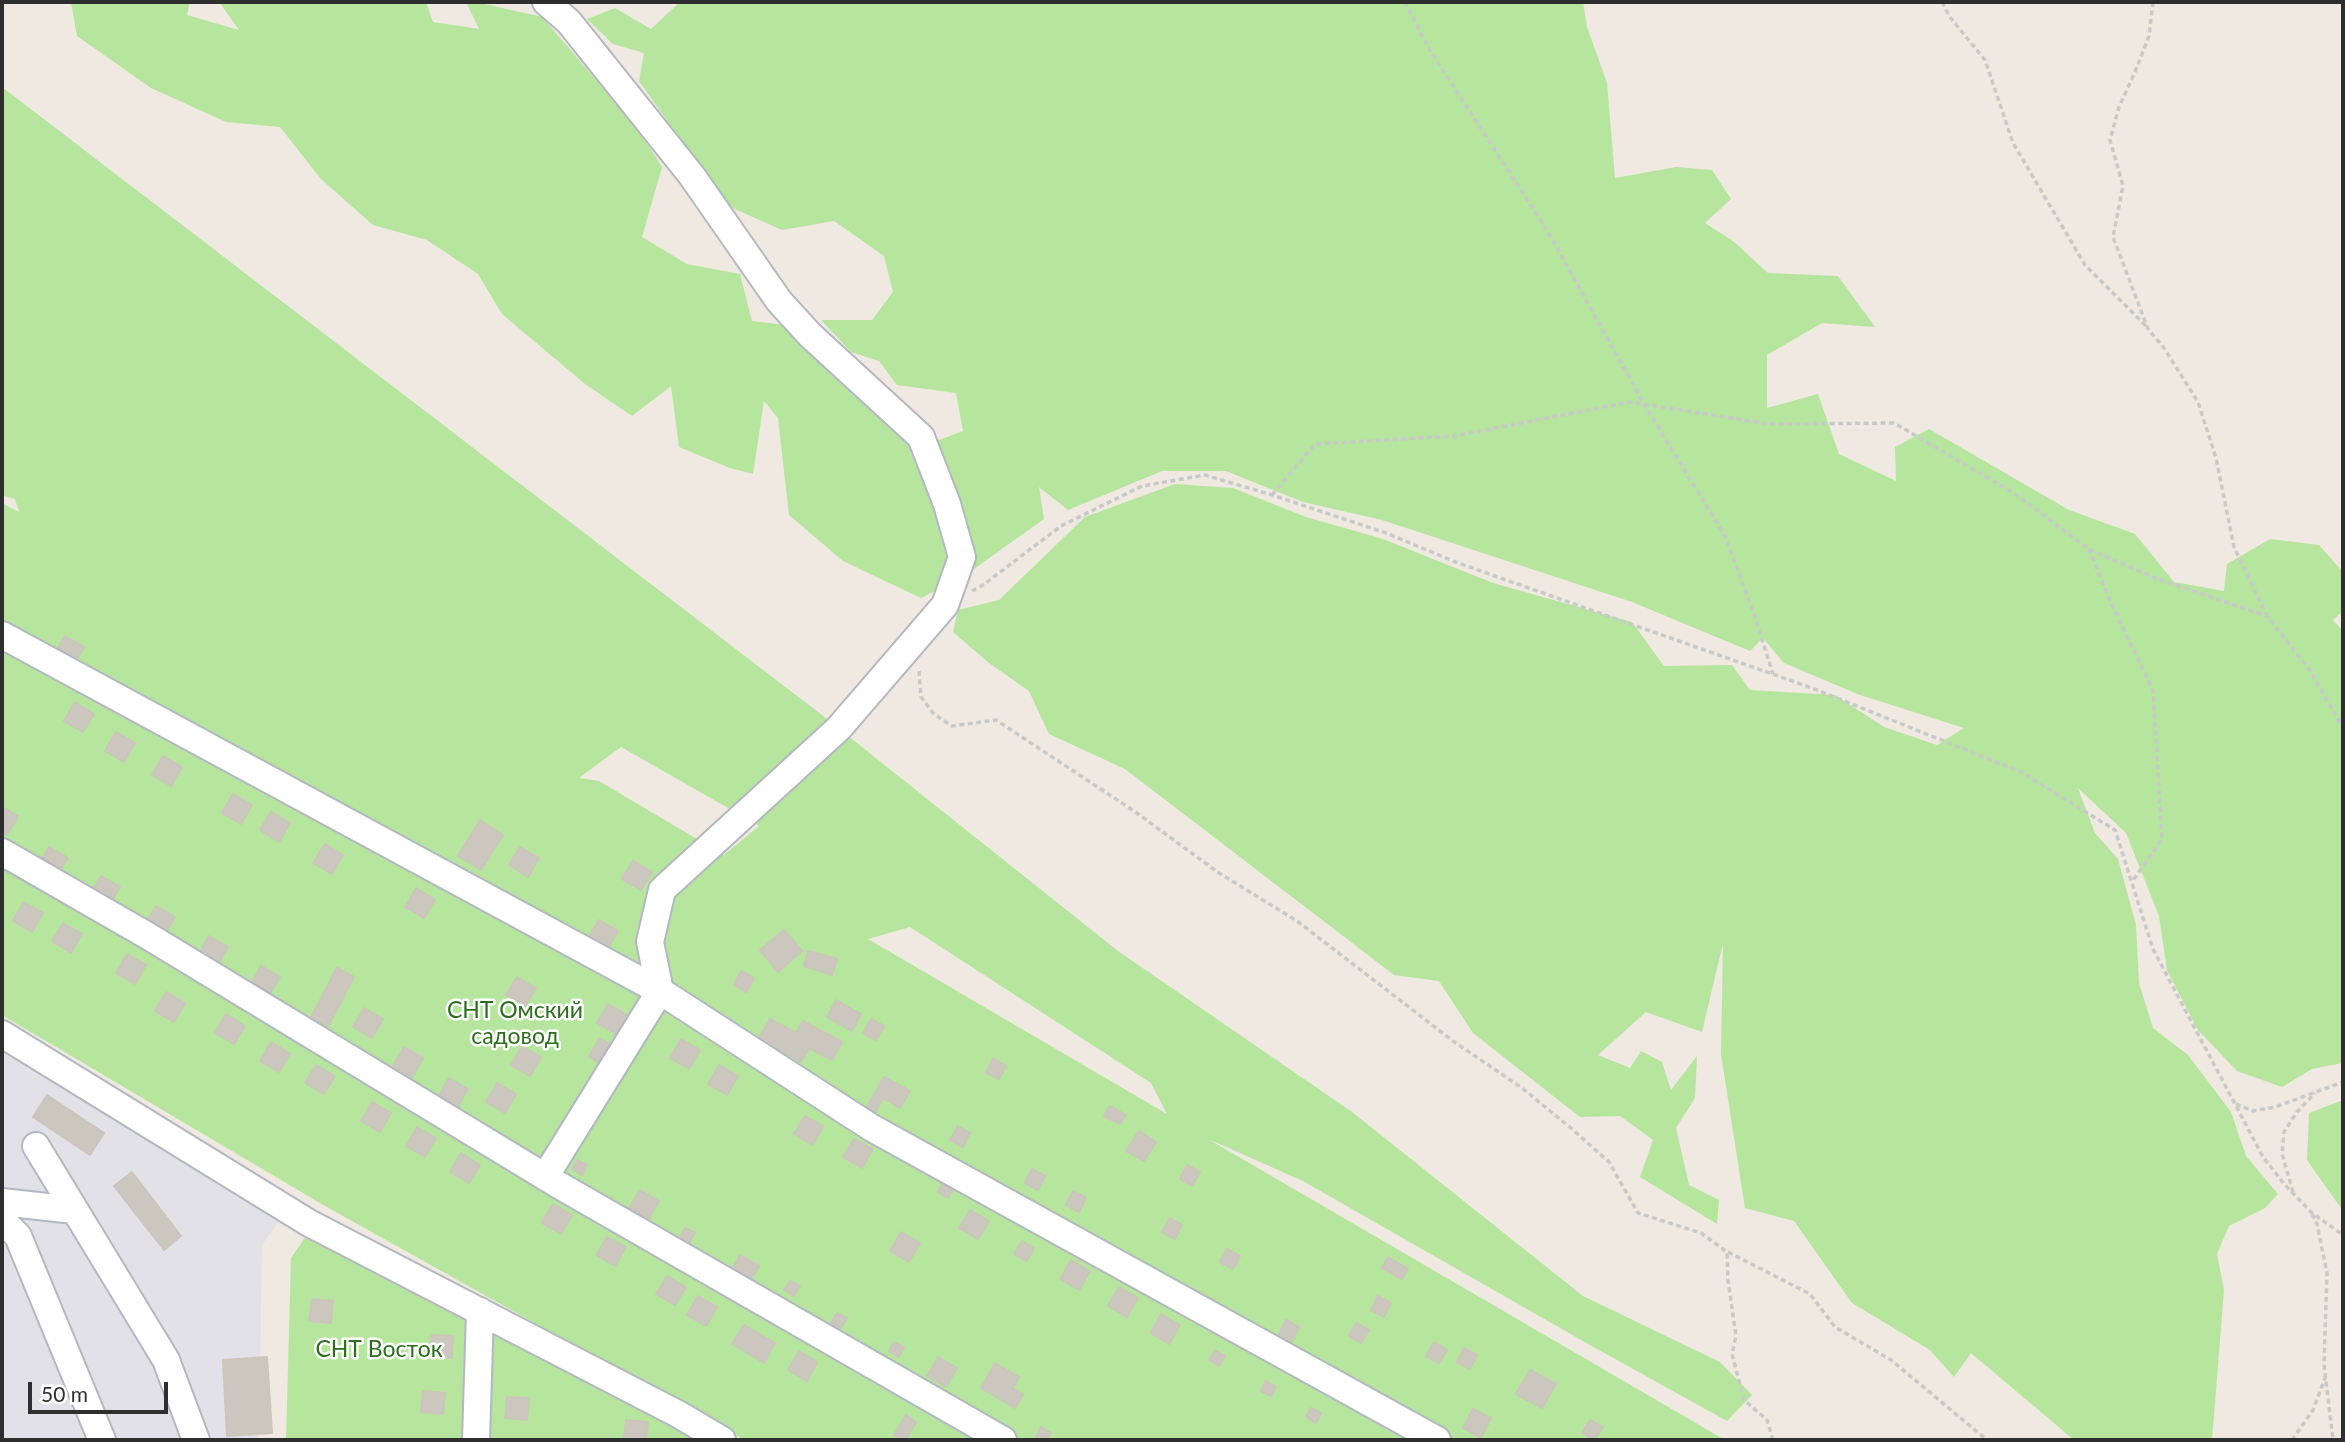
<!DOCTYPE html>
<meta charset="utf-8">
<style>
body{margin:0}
#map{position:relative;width:2345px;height:1442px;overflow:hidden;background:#efe9e1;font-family:Lato,sans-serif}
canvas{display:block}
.frame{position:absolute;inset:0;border:4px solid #2e2e2e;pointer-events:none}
.scale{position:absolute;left:28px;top:1382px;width:140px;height:32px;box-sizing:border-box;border:4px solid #2e2e2e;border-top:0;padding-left:9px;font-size:21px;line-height:24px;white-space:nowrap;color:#2e2e2e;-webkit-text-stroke:5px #fff;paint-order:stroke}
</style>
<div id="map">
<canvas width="2345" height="1442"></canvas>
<div class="frame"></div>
<div class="scale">50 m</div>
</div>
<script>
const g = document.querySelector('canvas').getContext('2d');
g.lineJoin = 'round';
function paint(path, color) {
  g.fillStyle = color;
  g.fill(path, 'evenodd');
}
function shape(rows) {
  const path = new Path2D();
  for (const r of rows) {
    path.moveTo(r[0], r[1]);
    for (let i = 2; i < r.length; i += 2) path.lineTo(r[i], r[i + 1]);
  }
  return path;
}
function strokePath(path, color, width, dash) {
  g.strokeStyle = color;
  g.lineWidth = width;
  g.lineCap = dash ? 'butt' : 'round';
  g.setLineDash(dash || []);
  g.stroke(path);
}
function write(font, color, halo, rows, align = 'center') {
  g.font = font + ' Lato,sans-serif';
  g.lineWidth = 5;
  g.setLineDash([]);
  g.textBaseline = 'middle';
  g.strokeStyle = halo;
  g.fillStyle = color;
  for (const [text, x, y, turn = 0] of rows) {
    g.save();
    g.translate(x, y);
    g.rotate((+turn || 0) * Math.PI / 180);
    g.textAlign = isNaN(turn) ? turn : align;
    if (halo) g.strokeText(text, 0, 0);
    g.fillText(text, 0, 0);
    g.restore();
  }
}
const industrial = shape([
 [2,1052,279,1221,262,1245,259,1440,2,1440]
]);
const green = shape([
 [71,2,190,2,187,15,239,30,219,2,426,2,433,22,479,29,466,2,476,2,542,17,636,126,662,167,642,237,687,264,740,274,752,321,785,325,918,448,963,431,956,393,897,385,879,361,851,352,821,320,872,320,893,292,884,256,834,221,782,230,728,206,639,81,644,53,613,44,587,19,615,8,651,29,680,2,1583,2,1587,27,1607,83,1615,178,1676,167,1712,170,1731,199,1705,223,1733,241,1768,273,1838,276,1875,327,1822,323,1767,355,1767,408,1818,394,1839,454,1896,481,1895,447,1929,429,2069,510,2135,534,2174,582,2224,591,2227,564,2270,539,2319,545,2343,572,2343,611,2333,620,2343,631,2343,1063,2312,1069,2282,1087,2237,1071,2198,1030,2167,970,2159,916,2126,833,2078,788,2095,833,2118,859,2136,925,2139,983,2153,1028,2188,1055,2231,1112,2246,1156,2278,1194,2265,1208,2229,1226,2217,1254,2224,1290,2212,1440,2074,1440,1971,1353,1954,1377,1930,1350,1852,1303,1794,1221,1745,1208,1721,1054,1723,943,1702,1032,1646,1012,1598,1055,1630,1068,1641,1051,1662,1062,1671,1090,1697,1056,1695,1098,1676,1128,1689,1185,1719,1200,1717,1224,1640,1177,1653,1140,1620,1116,1580,1117,1473,1033,1439,981,1394,975,1125,769,1049,734,1029,691,989,663,953,632,958,610,999,600,1085,517,1175,484,1233,488,1306,517,1383,539,1493,583,1632,622,1664,666,1732,665,1750,690,1835,695,1884,727,1937,745,1964,728,1860,695,1784,663,1763,638,1750,651,1632,602,1382,520,1303,502,1226,471,1162,471,1068,510,1039,487,1044,519,964,576,921,598,843,561,789,515,778,418,764,401,753,474,730,468,679,447,671,386,632,416,585,384,502,314,478,274,427,240,373,225,321,179,280,127,226,122,151,88,77,36],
 [2,87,818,712,1118,951,1352,1112,1583,1296,1720,1362,1752,1395,1727,1421,1590,1345,1303,1181,1208,1139,1725,1440,744,1440,325,1206,2,1015,2,503,19,512,15,499,2,495],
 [621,747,758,825,759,826,724,855,599,781,579,778],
 [910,927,1151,1083,1167,1114,868,939],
 [2343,1100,2343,1211,2307,1160,2309,1113],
 [321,1214,535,1332,734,1440,286,1440,291,1258]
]);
const building = shape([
 [65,636,84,647,73,666,54,654,65,636],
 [75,702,94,714,83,732,64,721,75,702],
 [116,732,135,743,124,762,105,751,116,732],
 [163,756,182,767,171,786,152,775,163,756],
 [233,794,252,805,241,824,222,813,233,794],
 [2,807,18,816,7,835,2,832,2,807],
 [271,812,290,823,279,842,260,830,271,812],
 [480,820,503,835,481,870,458,856,480,820],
 [325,844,343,855,332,874,313,863,325,844],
 [49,847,68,858,56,876,38,865,49,847],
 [520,847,539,858,528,877,509,865,520,847],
 [633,861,652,872,641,890,622,879,633,861],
 [101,876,120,887,109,906,90,895,101,876],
 [416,888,435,900,424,918,405,907,416,888],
 [24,902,43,913,32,932,13,921,24,902],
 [156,906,175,917,164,935,145,924,156,906],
 [599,920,618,931,607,950,588,939,599,920],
 [63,923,82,934,71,953,52,941,63,923],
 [784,930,802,951,778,972,760,950,784,930],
 [209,936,228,947,217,966,198,955,209,936],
 [808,951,837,959,832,975,804,966,808,951],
 [127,954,146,965,135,984,116,973,127,954],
 [261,966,280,977,269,995,250,985,261,966],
 [337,968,354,977,328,1026,311,1017,337,968],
 [741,971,754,978,747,992,734,985,741,971],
 [517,977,536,988,525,1006,506,995,517,977],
 [166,992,185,1003,174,1022,155,1011,166,992],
 [836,1000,861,1014,852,1031,827,1017,836,1000],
 [608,1004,627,1015,616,1034,597,1023,608,1004],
 [364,1008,383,1019,372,1038,353,1027,364,1008],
 [226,1014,245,1026,234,1044,215,1033,226,1014],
 [770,1019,796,1033,803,1021,842,1042,832,1060,809,1048,801,1062,759,1038,770,1019],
 [871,1019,884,1026,876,1040,863,1033,871,1019],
 [600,1038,619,1049,608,1068,589,1057,600,1038],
 [681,1039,700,1050,689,1069,670,1058,681,1039],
 [271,1042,290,1054,279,1072,260,1061,271,1042],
 [404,1047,423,1058,412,1077,393,1066,404,1047],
 [522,1047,541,1057,530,1076,511,1065,522,1047],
 [993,1059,1006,1066,999,1079,986,1073,993,1059],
 [316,1065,335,1076,324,1094,305,1083,316,1065],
 [719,1065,738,1076,727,1095,708,1084,719,1065],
 [884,1077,910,1091,900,1108,883,1098,875,1113,866,1109,884,1077],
 [449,1078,468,1089,457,1108,438,1097,449,1078],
 [497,1083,516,1094,505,1113,486,1102,497,1083],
 [47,1095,104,1133,90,1155,33,1117,47,1095],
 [372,1102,391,1113,380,1132,361,1121,372,1102],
 [1110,1106,1126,1115,1120,1124,1104,1116,1110,1106],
 [805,1116,823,1126,813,1145,794,1134,805,1116],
 [958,1126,970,1133,963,1147,950,1140,958,1126],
 [417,1127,436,1138,425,1157,406,1146,417,1127],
 [1139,1131,1156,1142,1144,1161,1126,1151,1139,1131],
 [854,1139,873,1149,862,1168,843,1157,854,1139],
 [461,1153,480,1165,469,1183,450,1172,461,1153],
 [577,1160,587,1165,582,1175,572,1169,577,1160],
 [1187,1165,1200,1172,1192,1186,1180,1179,1187,1165],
 [1032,1169,1045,1176,1038,1190,1025,1183,1032,1169],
 [132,1172,181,1236,164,1250,114,1186,132,1172],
 [943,1182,953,1188,948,1198,938,1192,943,1182],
 [640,1190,659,1201,648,1220,629,1209,640,1190],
 [1073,1191,1086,1198,1079,1212,1066,1205,1073,1191],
 [553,1204,572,1215,561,1234,542,1223,553,1204],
 [970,1210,989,1221,978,1239,959,1228,970,1210],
 [1170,1218,1182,1225,1175,1239,1162,1232,1170,1218],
 [685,1228,695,1233,689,1243,680,1238,685,1228],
 [901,1232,920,1243,909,1262,890,1251,901,1232],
 [607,1237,626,1247,615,1266,596,1255,607,1237],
 [1022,1241,1034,1248,1027,1261,1014,1254,1022,1241],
 [1227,1249,1240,1256,1233,1269,1220,1262,1227,1249],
 [740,1255,759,1266,748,1285,729,1274,740,1255],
 [1388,1257,1408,1269,1402,1279,1382,1268,1388,1257],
 [1071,1260,1090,1271,1079,1290,1060,1279,1071,1260],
 [667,1276,686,1287,675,1305,656,1294,667,1276],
 [790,1281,800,1286,794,1296,784,1290,790,1281],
 [1119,1287,1138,1298,1127,1317,1108,1306,1119,1287],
 [698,1296,717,1307,706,1326,687,1315,698,1296],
 [1378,1296,1391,1303,1384,1317,1371,1310,1378,1296],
 [312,1299,333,1301,331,1323,309,1321,312,1299],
 [837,1313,847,1318,841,1328,831,1323,837,1313],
 [1161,1314,1180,1325,1169,1344,1151,1333,1161,1314],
 [1286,1320,1299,1327,1292,1341,1279,1334,1286,1320],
 [1356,1323,1369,1330,1361,1343,1349,1336,1356,1323],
 [744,1325,775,1343,764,1363,732,1344,744,1325],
 [432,1335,453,1336,452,1358,430,1356,432,1335],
 [894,1342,904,1347,899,1357,889,1351,894,1342],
 [1434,1342,1447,1350,1439,1363,1426,1356,1434,1342],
 [1464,1348,1477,1355,1470,1369,1457,1362,1464,1348],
 [1215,1350,1225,1356,1219,1366,1209,1360,1215,1350],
 [799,1351,817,1362,807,1381,788,1370,799,1351],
 [267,1357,272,1433,227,1436,223,1360,267,1357],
 [938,1357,957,1368,946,1387,927,1376,938,1357],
 [995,1363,1019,1377,1013,1388,1023,1394,1015,1408,981,1388,995,1363],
 [1530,1370,1556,1384,1542,1408,1516,1394,1530,1370],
 [1266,1381,1276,1387,1271,1396,1261,1391,1266,1381],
 [423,1391,445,1393,443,1414,421,1412,423,1391],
 [507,1397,529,1398,527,1420,505,1418,507,1397],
 [1311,1408,1321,1413,1316,1423,1306,1417,1311,1408],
 [1473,1409,1491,1418,1481,1438,1463,1428,1473,1409],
 [906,1415,916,1422,906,1440,903,1440,894,1435,906,1415],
 [626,1420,648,1422,646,1440,624,1440,626,1420],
 [1590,1420,1603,1427,1595,1440,1582,1433,1590,1420],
 [1041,1427,1051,1433,1047,1440,1036,1437,1041,1427]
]);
const path = shape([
 [1405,2,1431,52,1547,230,1644,404,1725,536,1754,614,1773,674],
 [1942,2,1949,16,1985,60,2013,143,2085,265,2147,327],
 [2153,2,2149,36,2135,72,2119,107,2110,140,2123,186,2113,237,2148,329,2164,348,2198,402,2216,458,2234,547,2267,616],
 [1272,495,1315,444,1454,436,1630,402,1769,424,1894,423,2012,492,2089,549,2155,578,2267,616,2311,672,2343,728],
 [2089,549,2110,601,2153,690,2162,839,2132,882],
 [972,591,983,585,1061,526,1142,486,1205,475,1272,495,1386,533,1458,563,1812,688,2021,772,2115,830,2153,949,2263,1157,2285,1185,2311,1212,2343,1235],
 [919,671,921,697,934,714,952,726,996,720,1134,811,1219,873,1297,921,1453,1041,1522,1088,1572,1129,1609,1162,1638,1213,1701,1233,1727,1252,1728,1280,1736,1336,1732,1354,1744,1400,1767,1420,1773,1440],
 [2236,1104,2253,1111,2275,1107,2343,1082],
 [2293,1192,2282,1154,2284,1132,2297,1112,2315,1093],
 [2312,1214,2317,1224,2327,1273,2324,1365,2333,1440],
 [1728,1252,1810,1294,1835,1327,1891,1360,1987,1440],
 [2292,1440,2313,1410,2325,1378]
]);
const minor = shape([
 [546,2,569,22,692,176,779,301,810,335,921,437,947,504,962,557,945,605,839,728,662,890,650,942,660,991,872,1128,1437,1440],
 [2,635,660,991,545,1177],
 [2,852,148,936,557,1184,1003,1440],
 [2,1034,309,1223,678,1414,722,1440],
 [36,1146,166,1360,196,1440],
 [2,1202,74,1210],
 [2,1220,18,1236,102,1440],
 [476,1440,480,1311]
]);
const parkNames = [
 ["СНТ Омский",515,1011],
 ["садовод",515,1037],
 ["СНТ Восток",379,1350]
];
paint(industrial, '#e3e1e8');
paint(green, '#b6e59e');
paint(building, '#cbc7bf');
strokePath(building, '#cbc5ba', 2);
strokePath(minor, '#b4b7c1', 30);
strokePath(path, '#c9c9c9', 3.5, [5, 3.5]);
strokePath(minor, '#fff', 26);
write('23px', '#2c6e1b', '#fff', parkNames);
</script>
